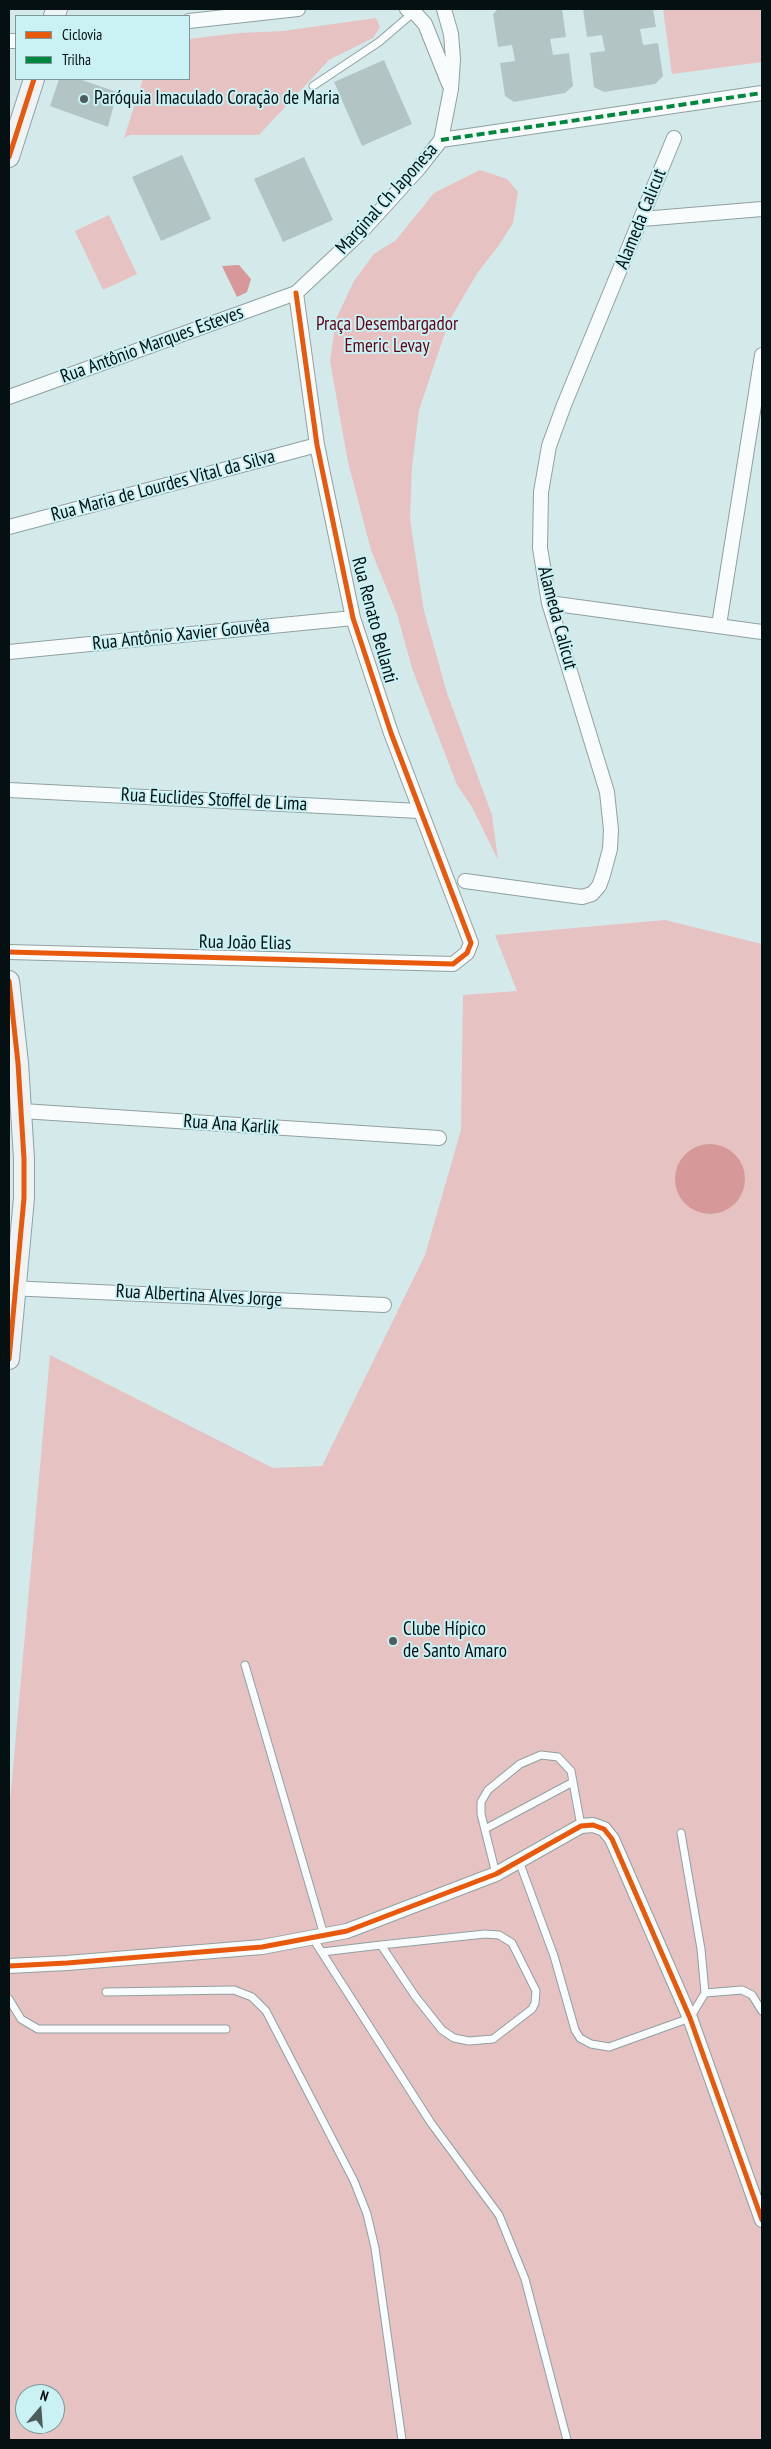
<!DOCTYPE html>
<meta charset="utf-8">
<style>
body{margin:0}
#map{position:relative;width:771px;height:2449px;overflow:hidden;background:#d4e9ea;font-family:"PT Sans Narrow",sans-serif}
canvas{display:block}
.frame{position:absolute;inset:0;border:10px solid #041011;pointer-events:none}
.legend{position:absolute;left:15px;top:15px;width:175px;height:65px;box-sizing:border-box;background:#caf1f4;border:1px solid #7b9799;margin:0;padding:6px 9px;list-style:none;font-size:15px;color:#041011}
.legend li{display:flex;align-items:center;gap:10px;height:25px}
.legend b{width:25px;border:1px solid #7b9799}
.north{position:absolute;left:15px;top:2384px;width:50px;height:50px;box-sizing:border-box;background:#caf1f4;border:1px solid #7b9799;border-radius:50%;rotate:18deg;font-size:14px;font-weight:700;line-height:20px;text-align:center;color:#041011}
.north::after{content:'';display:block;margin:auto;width:18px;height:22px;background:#4d5c5d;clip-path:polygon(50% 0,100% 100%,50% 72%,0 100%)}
</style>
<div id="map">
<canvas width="771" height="2449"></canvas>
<div class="frame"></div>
<ul class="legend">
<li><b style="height:6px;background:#e8590c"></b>Ciclovia</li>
<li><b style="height:6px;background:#00873e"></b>Trilha</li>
</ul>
<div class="north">N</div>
</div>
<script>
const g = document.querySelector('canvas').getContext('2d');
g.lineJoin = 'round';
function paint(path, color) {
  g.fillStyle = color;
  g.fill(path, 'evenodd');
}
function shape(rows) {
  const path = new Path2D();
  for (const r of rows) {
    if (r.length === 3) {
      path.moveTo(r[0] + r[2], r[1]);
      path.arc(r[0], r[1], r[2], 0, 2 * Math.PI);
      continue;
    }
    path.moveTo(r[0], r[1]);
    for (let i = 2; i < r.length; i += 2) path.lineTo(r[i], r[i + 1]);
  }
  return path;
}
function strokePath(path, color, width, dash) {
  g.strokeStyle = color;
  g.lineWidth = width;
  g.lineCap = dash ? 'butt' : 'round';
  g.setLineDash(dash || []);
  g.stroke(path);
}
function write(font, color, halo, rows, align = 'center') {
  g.font = font + ' "PT Sans Narrow",sans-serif';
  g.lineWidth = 4;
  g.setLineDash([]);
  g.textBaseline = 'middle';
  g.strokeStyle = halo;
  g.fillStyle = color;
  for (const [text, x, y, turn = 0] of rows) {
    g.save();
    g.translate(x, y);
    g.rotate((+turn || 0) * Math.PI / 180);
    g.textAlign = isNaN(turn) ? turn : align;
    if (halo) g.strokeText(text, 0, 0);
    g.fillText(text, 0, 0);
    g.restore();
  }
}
const green = shape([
 [663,9,762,9,762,62,672,74],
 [376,18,380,27,373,38,329,60,259,135,130,135,124,138,143,79,189,79,189,39,239,33,283,31],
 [480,170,507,179,518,192,513,223,499,245,478,272,449,321,419,410,412,467,410,520,424,611,447,693,492,815,498,860,472,807,457,785,412,668,397,614,371,550,348,462,330,361,336,319,354,281,374,254,396,240,434,193],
 [109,215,137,274,103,290,75,231],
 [665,920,762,944,762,2440,9,2440,9,1813,50,1355,273,1468,322,1466,425,1255,461,1130,463,995,517,991,495,935],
 [25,2394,55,2394,55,2424,25,2424]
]);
const water = shape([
 [239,265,251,279,247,292,237,297,222,266],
 [710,1179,35]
]);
const building = shape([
 [498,9,562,9,566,37,550,39,553,55,569,53,573,86,565,93,514,102,505,96,500,63,515,61,512,45,498,47,493,14],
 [583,9,653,9,656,27,640,29,643,45,658,43,663,76,655,84,604,92,594,87,590,53,605,51,602,35,587,37],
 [384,60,412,124,362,146,334,82],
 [59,79,79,79,117,92,108,127,50,106],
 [182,155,211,219,161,241,132,177],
 [304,157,333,220,283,242,254,179]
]);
const lane = shape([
 [313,86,379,42,414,12],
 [245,1665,324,1935],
 [485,1829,573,1782],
 [519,1861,554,1956,575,2030,580,2038,591,2044,609,2047,690,2018,705,1993,701,1949,681,1833],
 [496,1874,481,1814,481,1802,488,1790,520,1764,541,1755,558,1757,571,1771,581,1826],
 [312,1937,431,2123,499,2215,525,2279,567,2440],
 [322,1952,381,1945,485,1934,499,1935,512,1943,536,1991,535,2003,532,2009,493,2039,469,2041,454,2038,442,2030,415,1996,381,1945],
 [106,1992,234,1990,252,1997,266,2011,354,2181,367,2214,375,2248,402,2440],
 [705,1993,742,1990,752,1995,762,2011],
 [9,1999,21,2019,38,2029,226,2029]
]);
const street = shape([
 [407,9,414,12,425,24,449,84],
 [189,21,298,9],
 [9,41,16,41],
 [441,140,762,93],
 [642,219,762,209],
 [9,397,296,293,361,232,419,168,441,140,451,89,453,59,451,34,444,9],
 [9,527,317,445],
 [549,603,762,632],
 [719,625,762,355],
 [9,652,353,618],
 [9,790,419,811],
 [465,881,582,897,592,894,599,886,603,875,610,849,611,830,607,792,549,603,540,548,541,492,549,446,564,405,674,138],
 [9,952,453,964,467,953,471,943,391,733,353,618,317,445,296,293],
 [22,1111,439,1138],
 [9,1288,384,1305],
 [9,1966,67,1963,262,1947,347,1931,496,1874,581,1826,593,1825,604,1829,612,1839,690,2018,762,2220]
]);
const secondary = shape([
 [54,16,57,9],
 [9,157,34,79],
 [9,981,18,1063,24,1159,24,1198,9,1359]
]);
const quiet = shape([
 [441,140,762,93]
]);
const cycleway = shape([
 [9,157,34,79],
 [9,952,453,964,467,953,471,943,391,733,353,618,317,445,296,293],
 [9,981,18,1063,24,1159,24,1198,9,1359],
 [9,1966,67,1963,262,1947,347,1931,496,1874,581,1826,593,1825,604,1829,612,1839,690,2018,762,2220]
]);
const markers = [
 [84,99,5,"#4d5c5d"],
 [393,1641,5,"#4d5c5d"]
];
const poiNames = [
 ["Paróquia Imaculado Coração de Maria",94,99],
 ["Clube Hípico",403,1630],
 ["de Santo Amaro",403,1652]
];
const streetNames = [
 ["Marginal Ch Japonesa",387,199,-48],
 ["Alameda Calicut",641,219,-68],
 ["Rua Antônio Marques Esteves",152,345,-20],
 ["Rua Maria de Lourdes Vital da Silva",163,486,-15],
 ["Alameda Calicut",557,618,75],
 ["Rua Renato Bellanti",374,620,75],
 ["Rua Antônio Xavier Gouvêa",181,635,-6],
 ["Rua Euclides Stoffel de Lima",214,800,3],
 ["Rua João Elias",245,943,1],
 ["Rua Ana Karlik",231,1125,4],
 ["Rua Albertina Alves Jorge",199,1296,3]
];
const parkNames = [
 ["Praça Desembargador",387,325],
 ["Emeric Levay",387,347]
];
paint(green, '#e7c2c2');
paint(water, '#d69899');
paint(building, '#b3c4c5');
strokePath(lane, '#90a0a1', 9);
strokePath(street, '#90a0a1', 16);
strokePath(secondary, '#90a0a1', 22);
strokePath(lane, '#f9fcfc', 7);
strokePath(street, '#f9fcfc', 14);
strokePath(secondary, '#eef4f5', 20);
strokePath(quiet, '#00873e', 4, [8, 4]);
strokePath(cycleway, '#e8590c', 5);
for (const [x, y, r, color] of markers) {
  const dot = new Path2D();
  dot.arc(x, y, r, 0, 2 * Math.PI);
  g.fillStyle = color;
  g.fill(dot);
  strokePath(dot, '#caf1f4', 2);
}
write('19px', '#041011', '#caf1f4', poiNames, 'left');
write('19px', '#041011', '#caf1f4', streetNames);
write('19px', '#610516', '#caf1f4', parkNames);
</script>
